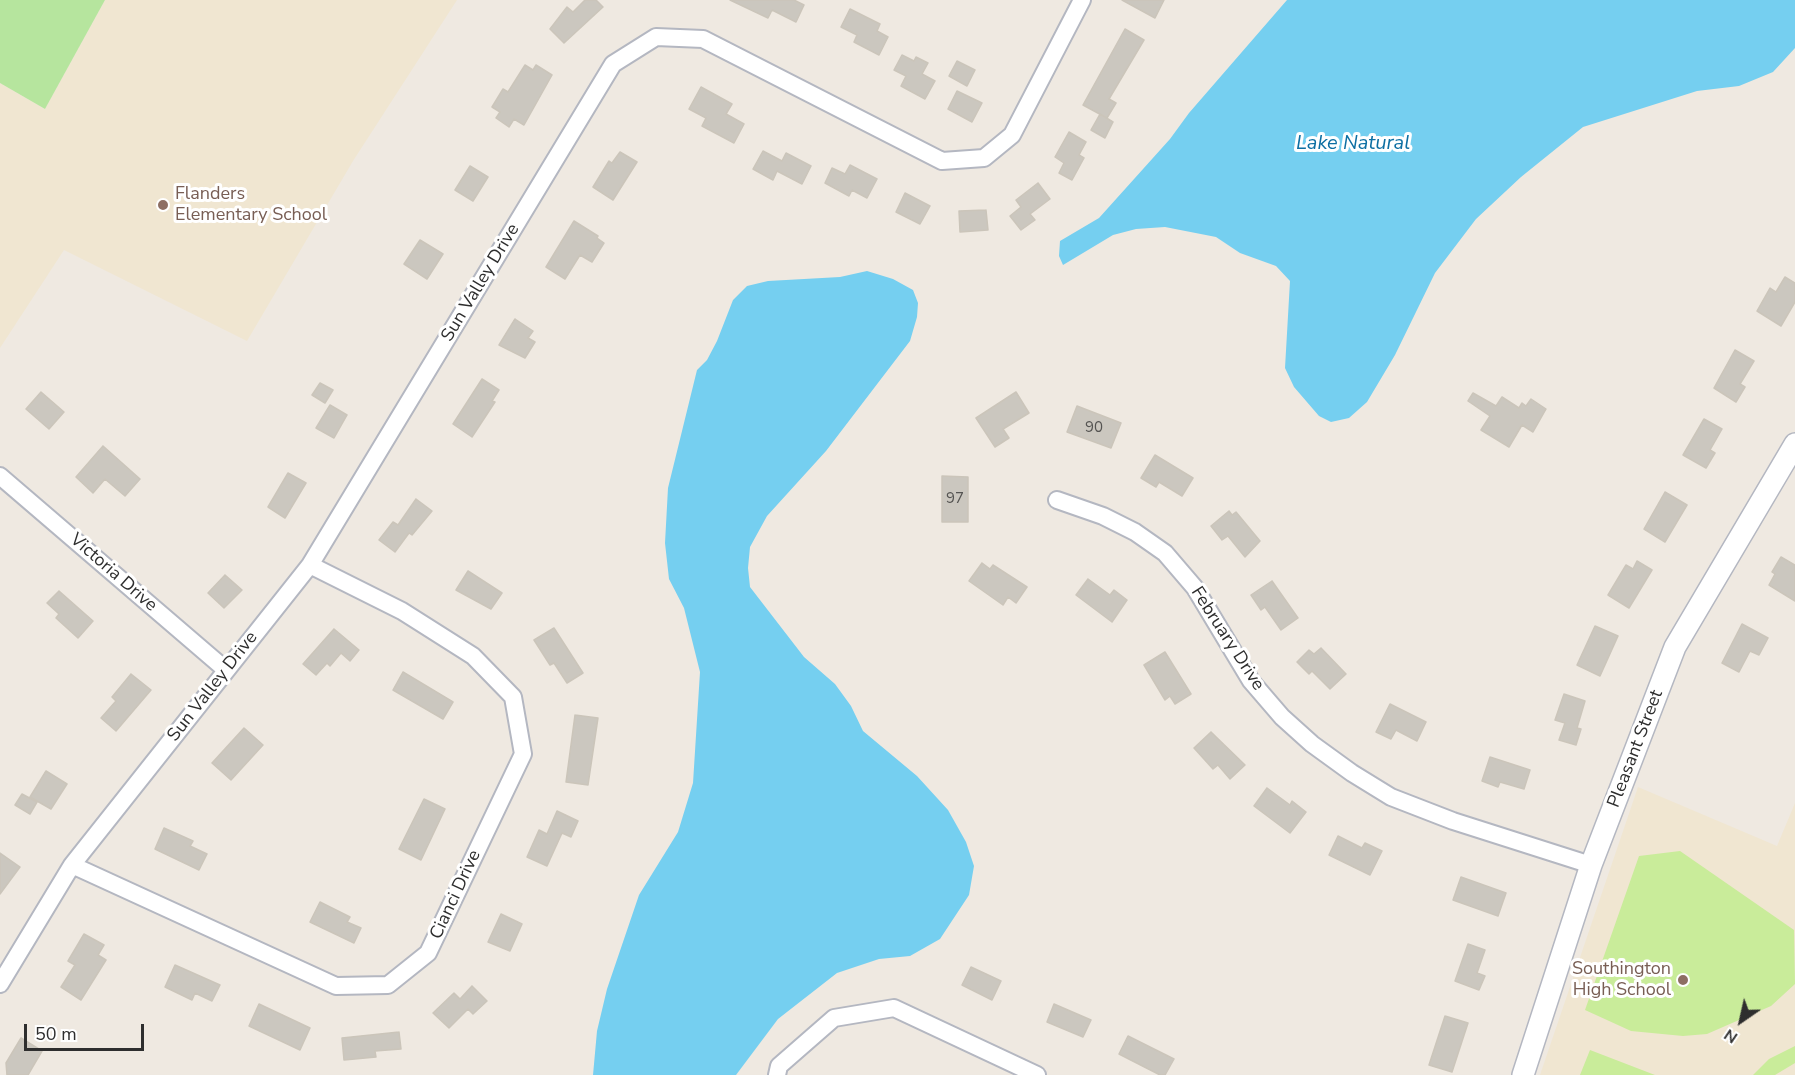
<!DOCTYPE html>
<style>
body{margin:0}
#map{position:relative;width:1795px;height:1075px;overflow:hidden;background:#efe9e1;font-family:"Nunito Sans",sans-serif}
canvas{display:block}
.north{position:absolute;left:1711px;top:991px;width:60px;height:60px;-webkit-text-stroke:4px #fff;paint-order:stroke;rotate:214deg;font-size:16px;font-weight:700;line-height:24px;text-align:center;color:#2e2e2e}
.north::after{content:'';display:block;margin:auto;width:21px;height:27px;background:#2e2e2e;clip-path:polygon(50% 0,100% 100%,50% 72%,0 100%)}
.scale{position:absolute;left:24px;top:1024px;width:120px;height:27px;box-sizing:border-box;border:3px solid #2e2e2e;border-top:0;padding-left:8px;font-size:18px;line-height:21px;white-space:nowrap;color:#2e2e2e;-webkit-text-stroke:4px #fff;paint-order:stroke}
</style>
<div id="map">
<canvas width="1795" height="1075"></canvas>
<div class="north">N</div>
<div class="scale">50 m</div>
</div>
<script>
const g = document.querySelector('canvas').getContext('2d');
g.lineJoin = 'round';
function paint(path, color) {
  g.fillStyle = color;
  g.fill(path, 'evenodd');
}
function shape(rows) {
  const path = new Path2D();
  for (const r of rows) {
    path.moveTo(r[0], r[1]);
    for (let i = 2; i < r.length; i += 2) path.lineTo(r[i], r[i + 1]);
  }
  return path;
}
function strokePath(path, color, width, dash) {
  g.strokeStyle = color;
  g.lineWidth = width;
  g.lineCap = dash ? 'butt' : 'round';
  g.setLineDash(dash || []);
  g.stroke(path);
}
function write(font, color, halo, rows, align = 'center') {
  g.font = font + ' "Nunito Sans",sans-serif';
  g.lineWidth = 6;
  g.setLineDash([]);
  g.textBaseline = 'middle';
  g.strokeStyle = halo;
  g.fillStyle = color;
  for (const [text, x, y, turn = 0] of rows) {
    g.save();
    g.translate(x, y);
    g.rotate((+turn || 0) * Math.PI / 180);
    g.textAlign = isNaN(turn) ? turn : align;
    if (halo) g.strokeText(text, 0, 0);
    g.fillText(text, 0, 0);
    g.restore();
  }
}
const education = shape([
 [105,0,457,0,353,161,247,341,64,250,0,348,0,83,45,109],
 [1638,787,1777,846,1795,803,1795,1075,1540,1075]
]);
const green = shape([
 [0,0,105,0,45,109,0,83]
]);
const pitch = shape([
 [1680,851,1794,930,1795,984,1771,1006,1707,1034,1683,1036,1631,1031,1585,1010,1639,856],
 [1795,1046,1795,1063,1775,1075,1753,1075,1769,1059],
 [1590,1050,1655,1075,1580,1075]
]);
const water = shape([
 [1287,0,1795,0,1795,48,1773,72,1739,86,1697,91,1583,127,1521,177,1476,219,1435,273,1395,355,1367,402,1349,418,1331,422,1319,416,1294,387,1285,368,1290,281,1276,266,1240,253,1216,237,1165,227,1136,229,1113,235,1063,265,1059,256,1060,241,1099,218,1170,139,1189,113],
 [867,271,893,279,913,290,918,303,917,317,910,341,826,451,767,516,750,547,748,568,750,587,804,657,835,684,851,706,863,731,917,776,948,810,966,842,974,866,969,895,940,939,910,956,879,959,837,973,778,1019,736,1075,593,1075,597,1031,607,989,639,895,678,832,693,783,700,672,684,608,669,579,665,543,668,488,697,370,707,360,717,341,733,300,747,286,768,281,840,277]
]);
const building = shape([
 [585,0,596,0,603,7,564,43,550,29,567,7,573,12,585,0],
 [730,0,794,0,804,5,796,22,772,10,768,18,730,0],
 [1122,0,1164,0,1155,18,1122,0],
 [850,9,880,24,877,31,888,37,879,55,854,42,857,35,841,27,850,9],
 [1125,29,1144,40,1109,99,1116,103,1107,118,1083,105,1125,29],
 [902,55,914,61,916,57,928,63,922,74,935,81,925,99,901,86,906,76,894,70,902,55],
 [957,61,975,70,967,86,949,76,957,61],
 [525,65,533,70,536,65,552,75,524,125,514,119,509,127,496,118,500,112,492,107,503,89,508,92,525,65],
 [701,87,732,104,726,114,744,124,734,143,702,126,706,118,689,109,701,87],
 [957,91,982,103,972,122,948,109,957,91],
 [1100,114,1113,122,1105,138,1091,130,1100,114],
 [1069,132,1086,142,1079,155,1084,158,1072,180,1059,173,1064,163,1055,157,1069,132],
 [763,151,782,161,786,153,811,166,802,184,777,171,773,180,753,169,763,151],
 [620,152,637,162,613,200,593,187,609,161,612,163,620,152],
 [850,165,877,179,867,198,852,190,849,196,825,183,832,168,845,174,850,165],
 [470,166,488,177,473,201,455,190,470,166],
 [1038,183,1050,199,1030,214,1035,220,1021,230,1010,216,1021,207,1016,200,1038,183],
 [905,193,930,206,920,224,896,212,905,193],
 [986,210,988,230,960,232,959,211,986,210],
 [574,221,598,236,597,238,604,243,592,262,580,255,565,279,546,267,574,221],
 [420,240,443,254,427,279,404,264,420,240],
 [1785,277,1795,283,1795,302,1781,326,1757,311,1770,288,1776,292,1785,277],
 [515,319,533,331,528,338,535,342,525,358,499,345,515,319],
 [1735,350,1754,361,1740,384,1745,387,1736,402,1714,388,1735,350],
 [482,379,499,390,492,401,495,402,472,437,453,424,482,379],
 [320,383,333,390,325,403,312,395,320,383],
 [41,392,64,412,49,429,26,409,41,392],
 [1016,392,1029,413,1003,429,1009,438,995,447,976,418,1016,392],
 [1473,393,1496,406,1502,397,1519,408,1522,403,1526,406,1531,399,1546,409,1533,432,1522,425,1509,447,1481,430,1490,416,1468,401,1473,393],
 [330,405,347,415,334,438,316,428,330,405],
 [1077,406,1121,423,1111,448,1067,432,1077,406],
 [1704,419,1722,429,1710,450,1715,453,1706,468,1683,455,1704,419],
 [103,446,140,479,125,496,105,479,93,493,76,477,103,446],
 [1155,455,1193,478,1182,496,1159,482,1156,487,1141,478,1155,455],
 [288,473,306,483,285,518,268,507,288,473],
 [942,476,968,477,968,522,942,522,942,476],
 [1665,492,1687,505,1665,542,1644,529,1665,492],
 [416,499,432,511,412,535,409,533,395,552,379,540,393,522,398,525,416,499],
 [1229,511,1232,515,1236,512,1260,541,1245,557,1228,536,1222,540,1211,526,1229,511],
 [1781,557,1795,565,1795,601,1769,585,1775,574,1772,572,1781,557],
 [1637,561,1652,570,1629,608,1608,595,1626,565,1633,569,1637,561],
 [982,563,990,569,993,565,1027,587,1016,603,1008,597,1003,605,969,581,982,563],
 [468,571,502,593,491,609,456,590,468,571],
 [225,575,242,590,224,608,208,593,225,575],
 [1088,579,1110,595,1114,590,1127,600,1112,622,1076,595,1088,579],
 [1272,581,1298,618,1281,630,1265,607,1261,610,1251,595,1272,581],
 [59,591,93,621,78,638,56,618,59,614,47,603,59,591],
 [1742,624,1768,638,1759,655,1750,651,1739,672,1722,663,1742,624],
 [1595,626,1618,636,1600,676,1577,665,1595,626],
 [554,628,583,673,567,683,554,663,550,665,534,640,554,628],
 [334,629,359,650,350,661,341,653,330,666,327,663,316,675,303,664,334,629],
 [1321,648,1346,674,1330,689,1312,671,1309,674,1297,662,1309,650,1314,654,1321,648],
 [1165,652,1191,694,1175,704,1170,696,1165,700,1144,665,1165,652],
 [403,672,453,702,443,719,393,690,403,672],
 [131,674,151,690,116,731,101,718,116,701,112,697,131,674],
 [1564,694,1585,701,1577,728,1581,729,1576,745,1559,740,1565,723,1555,720,1564,694],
 [1390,704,1426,722,1417,741,1396,730,1391,739,1376,732,1390,704],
 [575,715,598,718,588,785,566,782,575,715],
 [244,728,263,745,231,780,212,763,244,728],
 [1211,732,1245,765,1230,779,1218,765,1213,769,1194,748,1211,732],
 [1490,757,1530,770,1524,789,1500,782,1498,787,1482,781,1490,757],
 [46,771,67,784,51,809,30,797,46,771],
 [1267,788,1290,805,1292,801,1306,812,1290,833,1254,806,1267,788],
 [22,794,37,802,30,814,15,805,22,794],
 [424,799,445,809,421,860,399,849,424,799],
 [557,811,578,821,571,837,562,833,547,866,527,857,539,830,547,834,557,811],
 [164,828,193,841,190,846,207,854,199,870,155,849,164,828],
 [1338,836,1362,848,1365,843,1382,851,1370,875,1329,855,1338,836],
 [0,853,20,867,0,894,0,853],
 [1461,877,1506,893,1498,916,1453,900,1461,877],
 [320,902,350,917,347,922,361,928,354,943,310,922,320,902],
 [501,914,522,924,510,951,488,942,501,914],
 [84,934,104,945,98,955,106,960,81,1000,61,987,75,965,68,961,84,934],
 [1468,944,1485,950,1477,973,1485,976,1479,990,1455,981,1468,944],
 [175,965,220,985,212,1001,195,993,192,1000,165,987,175,965],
 [971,967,1001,981,992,1000,962,985,971,967],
 [472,986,487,1001,473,1014,468,1009,449,1028,433,1013,454,993,460,999,472,986],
 [259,1004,310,1028,300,1050,249,1026,259,1004],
 [1054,1004,1091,1020,1083,1037,1047,1022,1054,1004],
 [1445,1016,1468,1023,1452,1072,1429,1065,1445,1016],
 [399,1032,401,1049,375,1051,376,1057,344,1060,342,1038,399,1032],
 [1128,1036,1174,1059,1165,1075,1160,1075,1119,1054,1128,1036],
 [21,1038,42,1051,28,1075,7,1075,6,1063,21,1038]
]);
const minor = shape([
 [0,476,226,670],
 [1057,500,1103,516,1135,532,1165,553,1195,588,1251,681,1282,717,1312,744,1352,773,1391,797,1453,821,1591,865],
 [72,865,336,986,388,985,428,953,523,754,513,697,473,656,402,611,310,565],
 [0,984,72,865,310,565,613,64,656,37,703,39,942,161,984,158,1012,135,1082,0],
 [777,1075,779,1066,834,1018,894,1008,1037,1075]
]);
const tertiary = shape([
 [1523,1075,1591,865,1675,647,1795,444]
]);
const markers = [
 [163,205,6,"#8d6e63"],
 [1683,980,6,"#8d6e63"]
];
const numberNames = [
 ["90",1094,428],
 ["97",955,499]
];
const educationNames = [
 ["Flanders",175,195],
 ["Elementary School",175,216],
 ["Southington",1671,970,"right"],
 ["High School",1671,991,"right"]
];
const streetNames = [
 ["Sun Valley Drive",481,283,-59],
 ["Victoria Drive",113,573,41],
 ["February Drive",1227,639,57],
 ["Sun Valley Drive",213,687,-52],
 ["Pleasant Street",1636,749,-69],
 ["Cianci Drive",456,895,-65]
];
const waterNames = [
 ["Lake Natural",1353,144]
];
paint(education, '#f0e6d1');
paint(green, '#b6e59e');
paint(pitch, '#c9ec9a');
paint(water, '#75cff0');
paint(building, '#cbc7bf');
strokePath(building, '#cbc5ba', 1.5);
strokePath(minor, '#b4b7c1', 20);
strokePath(tertiary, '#b4b7c1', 24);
strokePath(minor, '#fff', 16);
strokePath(tertiary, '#fff', 21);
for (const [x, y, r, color] of markers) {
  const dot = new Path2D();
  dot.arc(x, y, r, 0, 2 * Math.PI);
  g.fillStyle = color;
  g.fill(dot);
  strokePath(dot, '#fff', 2);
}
write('15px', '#555452', null, numberNames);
write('18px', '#785e54', '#fff', educationNames, 'left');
write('18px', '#2e2e2e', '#fff', streetNames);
write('italic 20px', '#0d6fa3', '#fff', waterNames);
</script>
